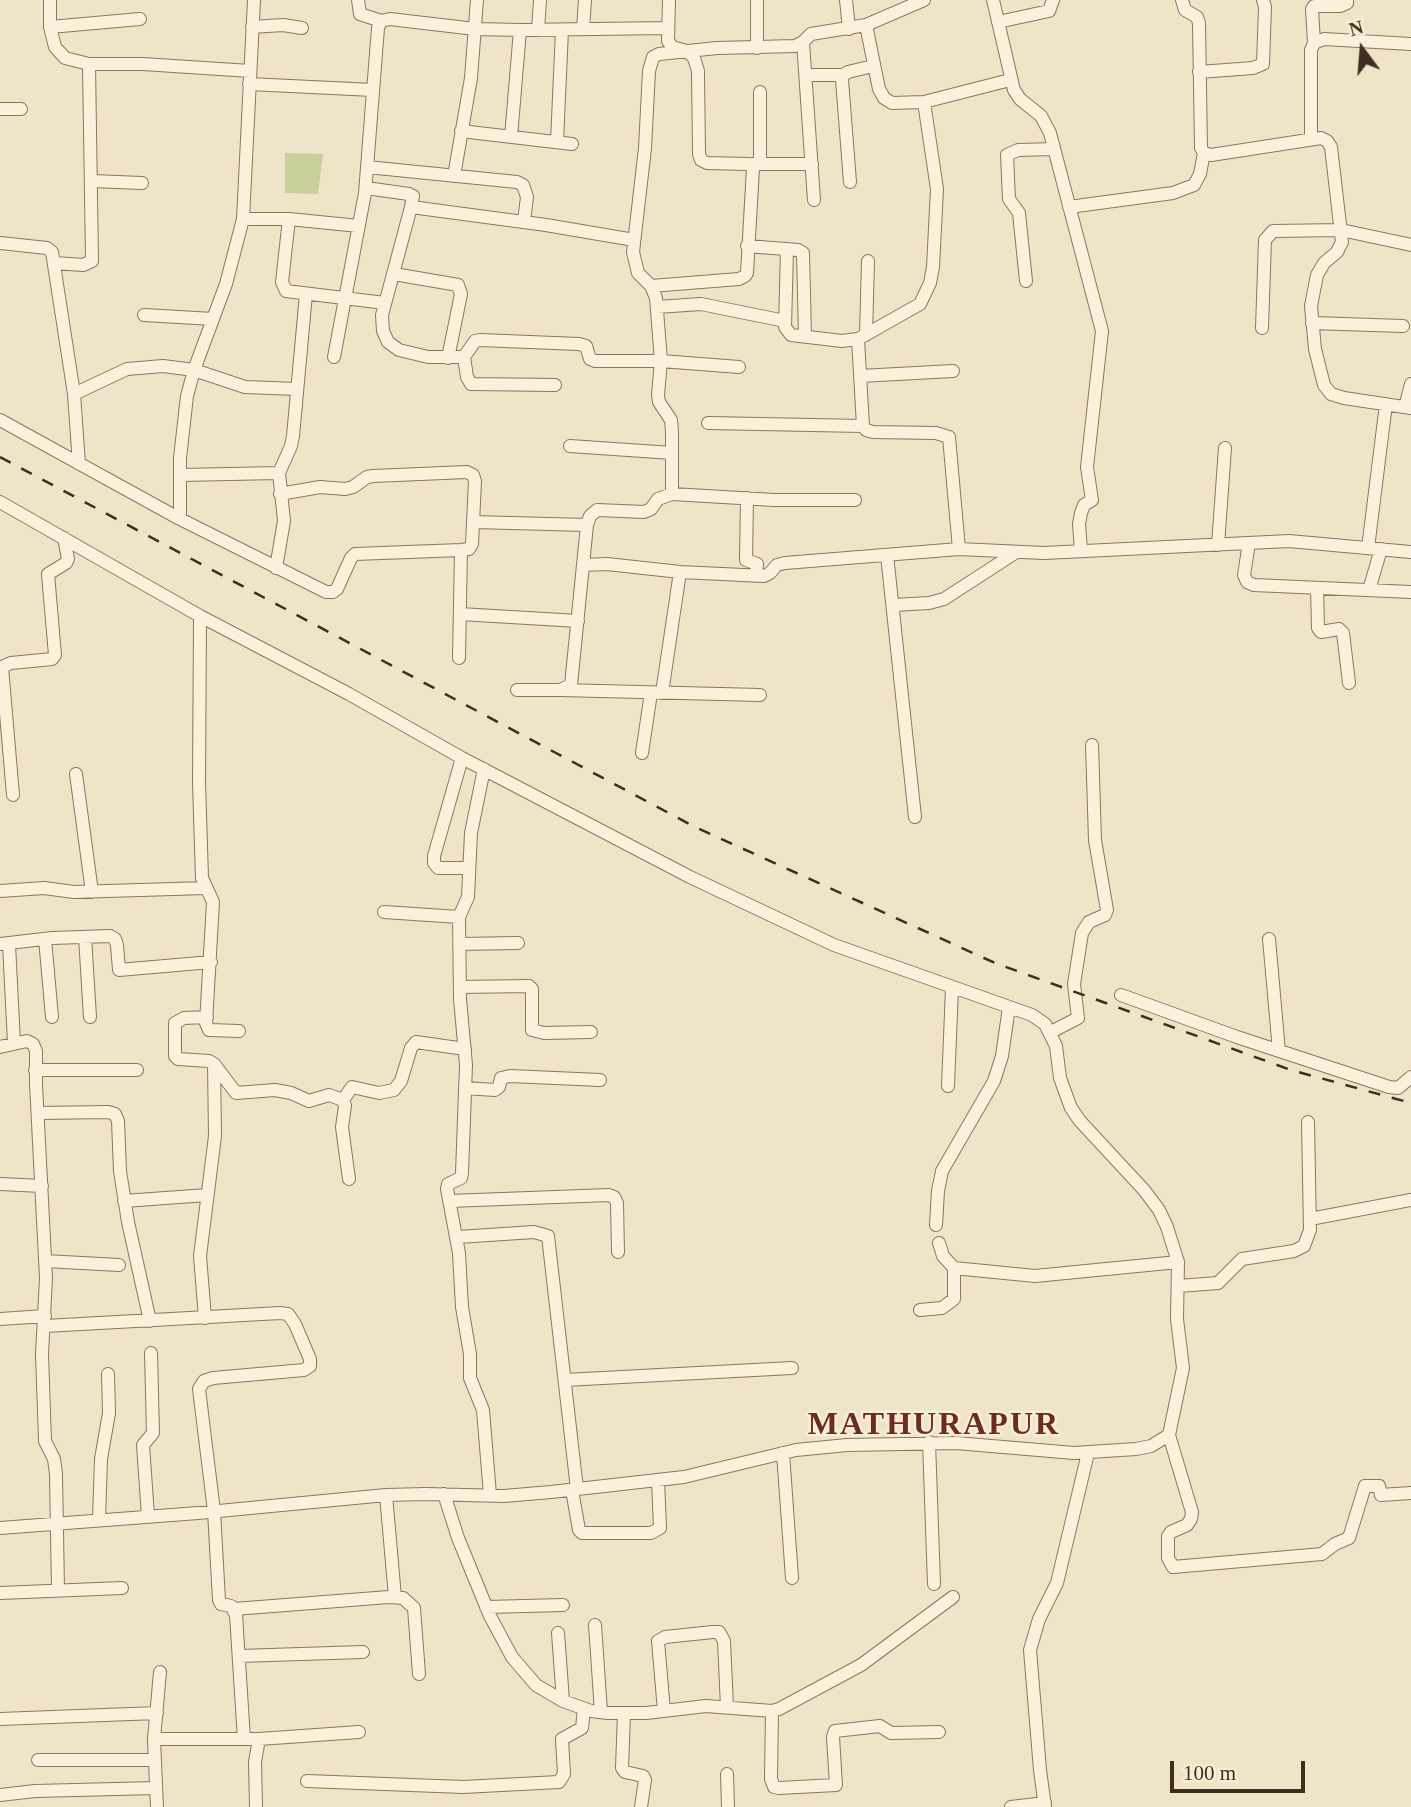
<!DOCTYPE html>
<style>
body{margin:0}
#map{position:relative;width:1411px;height:1807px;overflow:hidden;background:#f0e4c8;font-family:"Times New Roman",serif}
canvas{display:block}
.north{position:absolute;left:1327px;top:14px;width:70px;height:70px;-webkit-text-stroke:5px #f7eed8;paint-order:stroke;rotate:344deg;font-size:19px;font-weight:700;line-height:28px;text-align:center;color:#3d2e20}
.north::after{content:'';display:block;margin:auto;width:24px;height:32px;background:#3d2e20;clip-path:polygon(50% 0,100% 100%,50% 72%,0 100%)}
.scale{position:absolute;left:1170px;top:1761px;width:135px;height:32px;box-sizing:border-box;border:4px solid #3d2e20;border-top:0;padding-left:9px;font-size:21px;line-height:24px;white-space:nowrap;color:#3d2e20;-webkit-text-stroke:5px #f7eed8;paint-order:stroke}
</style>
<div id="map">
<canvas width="1411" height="1807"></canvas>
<div class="north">N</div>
<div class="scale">100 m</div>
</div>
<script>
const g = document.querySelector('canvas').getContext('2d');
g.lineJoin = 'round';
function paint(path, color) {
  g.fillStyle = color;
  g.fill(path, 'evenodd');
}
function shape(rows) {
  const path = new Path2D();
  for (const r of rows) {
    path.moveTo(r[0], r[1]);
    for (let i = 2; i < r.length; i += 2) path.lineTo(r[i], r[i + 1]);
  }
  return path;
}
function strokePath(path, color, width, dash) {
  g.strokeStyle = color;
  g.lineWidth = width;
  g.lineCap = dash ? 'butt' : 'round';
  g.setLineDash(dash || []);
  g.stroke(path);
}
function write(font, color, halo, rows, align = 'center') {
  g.font = font + ' "Times New Roman",serif';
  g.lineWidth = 5;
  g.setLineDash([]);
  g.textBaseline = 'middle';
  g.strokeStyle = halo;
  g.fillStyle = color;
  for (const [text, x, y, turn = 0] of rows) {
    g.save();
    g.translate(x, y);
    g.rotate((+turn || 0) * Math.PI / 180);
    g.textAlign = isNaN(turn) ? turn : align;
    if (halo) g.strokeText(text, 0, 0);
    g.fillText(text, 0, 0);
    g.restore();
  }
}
const green = shape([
 [285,153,323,154,318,194,285,193]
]);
const minor = shape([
 [50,0,50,27,55,47,65,58,89,64,143,64,250,71],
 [358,0,360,14,381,21],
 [846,0,849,29],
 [993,0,1014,90,1020,99,1041,116,1050,133,1102,331,1087,467,1092,500,1084,505,1081,513,1079,524,1081,550],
 [1182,0,1185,10,1197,17,1199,23,1201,148,1204,153,1211,155,1321,138,1327,141,1331,147,1342,242,1337,252,1324,263,1317,275,1311,306,1315,349,1324,385,1331,394,1344,398,1411,408],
 [998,22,1049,11,1053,0],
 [866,25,879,89,884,98,892,103,924,102,1010,80],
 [50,27,140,19],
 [252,27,283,25,302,28],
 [583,29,585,0],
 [538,30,540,0],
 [803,42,814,200],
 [1314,43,1312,9,1314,6,1340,6,1347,3,1347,0],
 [757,48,757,0],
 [1199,72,1253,68,1263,64,1265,7,1263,0],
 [807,75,843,75],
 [249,84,373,90],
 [760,92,760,164],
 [0,109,21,109],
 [461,131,572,144],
 [511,137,520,30],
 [1311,139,1311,50,1314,43,1324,39,1411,44],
 [557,142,562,30],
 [752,164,812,164],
 [367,167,517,182,523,185,527,197,524,221],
 [454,176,471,78,477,0],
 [92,181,142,183],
 [850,182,842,80,843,75,848,72,873,66],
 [366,188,409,194,413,196,411,207],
 [1069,207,1173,193,1194,185,1200,174,1204,153],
 [243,219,289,219,359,226],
 [289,219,282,282,286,291,385,303],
 [634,240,546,225,411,207,382,315,383,331,388,342,399,350,428,357,464,357,475,341,480,340,579,344,586,346,590,359,595,361,661,361,739,367],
 [0,243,47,248,52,252,74,394,79,464],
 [747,246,798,250,803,253,805,336],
 [787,249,785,327,791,335,842,341,858,339,920,304,930,283,933,267,937,189,924,102],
 [55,263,83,265,92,261,89,64],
 [394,274,458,285,461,294,448,358],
 [1026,281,1019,213,1009,199,1007,155,1018,150,1054,149],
 [651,286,739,279,745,276,747,273,753,168,748,164,707,163,701,160,699,154,698,71,694,58,687,51,672,47,668,41,669,0],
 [657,307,701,304,785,321],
 [144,315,213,319],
 [1312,323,1403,326],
 [1262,328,1265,240,1273,231,1341,230,1411,245],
 [866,335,868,261],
 [858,339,863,426,866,430,873,432,936,433,949,437,959,549],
 [334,357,365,193,378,28,381,21,390,19,475,29,520,30,667,28],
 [464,357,467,377,471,384,555,385],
 [860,376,953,371],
 [74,394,127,369,163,366,194,370,245,387,297,389],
 [1405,407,1411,384],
 [0,420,180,519,326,592,333,592,337,589,351,558,355,554,461,550,469,549,472,544,475,481,473,475,467,472,373,476,367,477,353,487,345,489,320,487,280,494],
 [708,423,863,426],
 [570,446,672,453],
 [180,475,279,473],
 [672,494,672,432,671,420,659,402,658,395,661,361,656,298,651,286,638,273,633,252,645,148,649,71,653,57,659,54,717,48,795,46,803,42,811,34,866,25,924,0],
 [747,498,746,560,757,564,756,576],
 [0,502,200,616,349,694,462,758,690,877,834,945,1032,1015,1045,1024,1056,1046,1060,1078,1071,1108,1080,1121,1144,1190,1159,1210,1167,1227,1178,1262,1177,1319,1183,1368,1169,1435,1151,1446,1136,1449,1074,1453,956,1443,847,1445,796,1450,684,1477,551,1492,504,1496,426,1494,386,1495,198,1513,0,1528],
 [180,519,180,458,187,396,194,370,226,284,243,219,254,0],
 [473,522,587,525],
 [1249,543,1244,575,1247,582,1254,585,1411,592],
 [1218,545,1225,448],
 [1368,548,1386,404],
 [887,555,915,817],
 [584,565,607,564,680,572,764,576,770,573,777,565,785,563,959,549,1044,553,1289,541,1411,552],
 [276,568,284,521,279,473,291,446,293,436,306,294],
 [1317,588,1318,628,1321,632,1339,629,1343,633,1349,683],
 [1369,590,1381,549],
 [894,605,929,603,944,599,1015,553],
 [460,614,578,621],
 [200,616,199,783,202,878,213,902,206,1023,209,1030,239,1031],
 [459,658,461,550],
 [517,690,560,690,571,685,587,525,590,516,597,510,644,512,651,509,658,499,672,494,774,500,855,500],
 [560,690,760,695],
 [662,693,680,572],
 [642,753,651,693],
 [462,758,434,856,434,863,438,868,469,868],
 [484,769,471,833,468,897,459,917,460,999,466,1065,462,1173,461,1178,448,1184,447,1189,459,1253,462,1307,470,1354,470,1378,483,1410,490,1495],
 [76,774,92,892],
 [13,795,2,667,11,663,52,659,55,655,48,574,66,563,68,559,64,538],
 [0,891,44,888,74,892,206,888],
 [384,912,459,917],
 [85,937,90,1017],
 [45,939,52,1017],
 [1269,939,1279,1051],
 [0,944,52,938,110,936,115,939,117,945,119,970,211,962],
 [9,944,14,1043],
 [459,944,518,943],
 [460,987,529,986,532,989,532,1030,544,1033,591,1032],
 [1121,995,1237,1037,1389,1087,1398,1088,1411,1077],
 [207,1017,184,1018,175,1023,175,1056,178,1059,209,1061,214,1064,236,1093,275,1090,291,1093,309,1101,329,1095,343,1100,345,1106,342,1127,349,1179],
 [1051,1032,1078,1018,1074,984,1082,933,1089,922,1105,915,1107,910,1095,840,1092,745],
 [0,1047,27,1041,33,1044,36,1051,36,1084,46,1278,42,1354,45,1441,54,1459,56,1474,58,1590],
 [35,1070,137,1070],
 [948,1086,952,988],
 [465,1088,495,1090,499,1087,501,1078,510,1076,600,1080],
 [343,1100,352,1087,379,1093,394,1090,401,1081,411,1048,416,1042,465,1049],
 [38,1113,108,1112,115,1114,118,1121,120,1171,128,1222,150,1321],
 [0,1184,42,1186],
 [124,1201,207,1195],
 [449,1201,609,1195,614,1197,617,1203,618,1252],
 [1310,1219,1411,1200],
 [936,1225,938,1191,942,1171,994,1081,1002,1056,1009,1007],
 [458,1237,534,1232,548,1236,577,1489],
 [45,1261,119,1265],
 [954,1268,1035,1276,1178,1262],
 [1179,1286,1218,1283,1242,1259,1294,1251,1304,1246,1310,1230,1308,1122],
 [920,1310,942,1308,954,1299,954,1268,943,1256,939,1243],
 [205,1318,200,1256,215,1136,214,1064],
 [0,1319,45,1316],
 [45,1326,280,1313,288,1314,295,1324,310,1359,310,1366,304,1370,213,1378,204,1381,199,1389,214,1511,219,1600,221,1604,231,1606,236,1615,244,1739],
 [565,1380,792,1368],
 [1169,1435,1192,1512,1191,1519,1187,1525,1171,1532,1168,1536,1168,1558,1173,1567,1322,1554,1335,1544,1349,1538,1365,1486,1379,1486,1381,1495,1411,1493],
 [929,1442,934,1584],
 [783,1453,792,1578],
 [572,1490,579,1530,582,1533,651,1533,660,1528,658,1480],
 [444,1494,458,1538,490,1616,512,1657,536,1685,563,1701,591,1711,608,1713,646,1713,706,1706,772,1711,779,1709,861,1665,953,1597],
 [386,1495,395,1597],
 [148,1516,143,1445,153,1433,151,1353],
 [99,1520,101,1459,109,1413,108,1374],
 [0,1593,122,1588],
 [486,1607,563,1605],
 [234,1609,389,1597,403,1598,414,1608,419,1674],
 [595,1625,601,1712],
 [558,1633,563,1701],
 [239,1656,363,1652],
 [664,1711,658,1641,665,1637,713,1632,719,1632,724,1641,727,1707],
 [772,1711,771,1779,774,1787,779,1788,836,1785,833,1737,835,1731,880,1726,891,1733,939,1732],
 [624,1713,622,1768,625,1772,643,1776,645,1780,641,1807],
 [0,1719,157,1713],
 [154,1739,259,1739,359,1732],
 [38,1760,155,1760],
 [727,1774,728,1807],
 [307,1781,463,1787,559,1782,564,1774,562,1739,582,1728,584,1709],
 [0,1795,35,1791,156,1788],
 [157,1807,154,1739,160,1672],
 [256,1807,255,1762,259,1739],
 [1011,1807,1045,1803],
 [1045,1807,1040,1770,1030,1650,1039,1619,1057,1583,1088,1453]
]);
const rail = shape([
 [0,457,695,827,995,963,1291,1070,1411,1103]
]);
const districtNames = [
 ["MATHURAPUR",934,1426]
];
paint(green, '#c9cf9b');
strokePath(minor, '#8d765c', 14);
strokePath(minor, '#faf1dc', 12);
strokePath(rail, '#3d2e20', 2.5, [12, 12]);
g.letterSpacing = '2px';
write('bold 32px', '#6b2e1e', '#f7eed8', districtNames);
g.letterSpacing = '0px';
</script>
